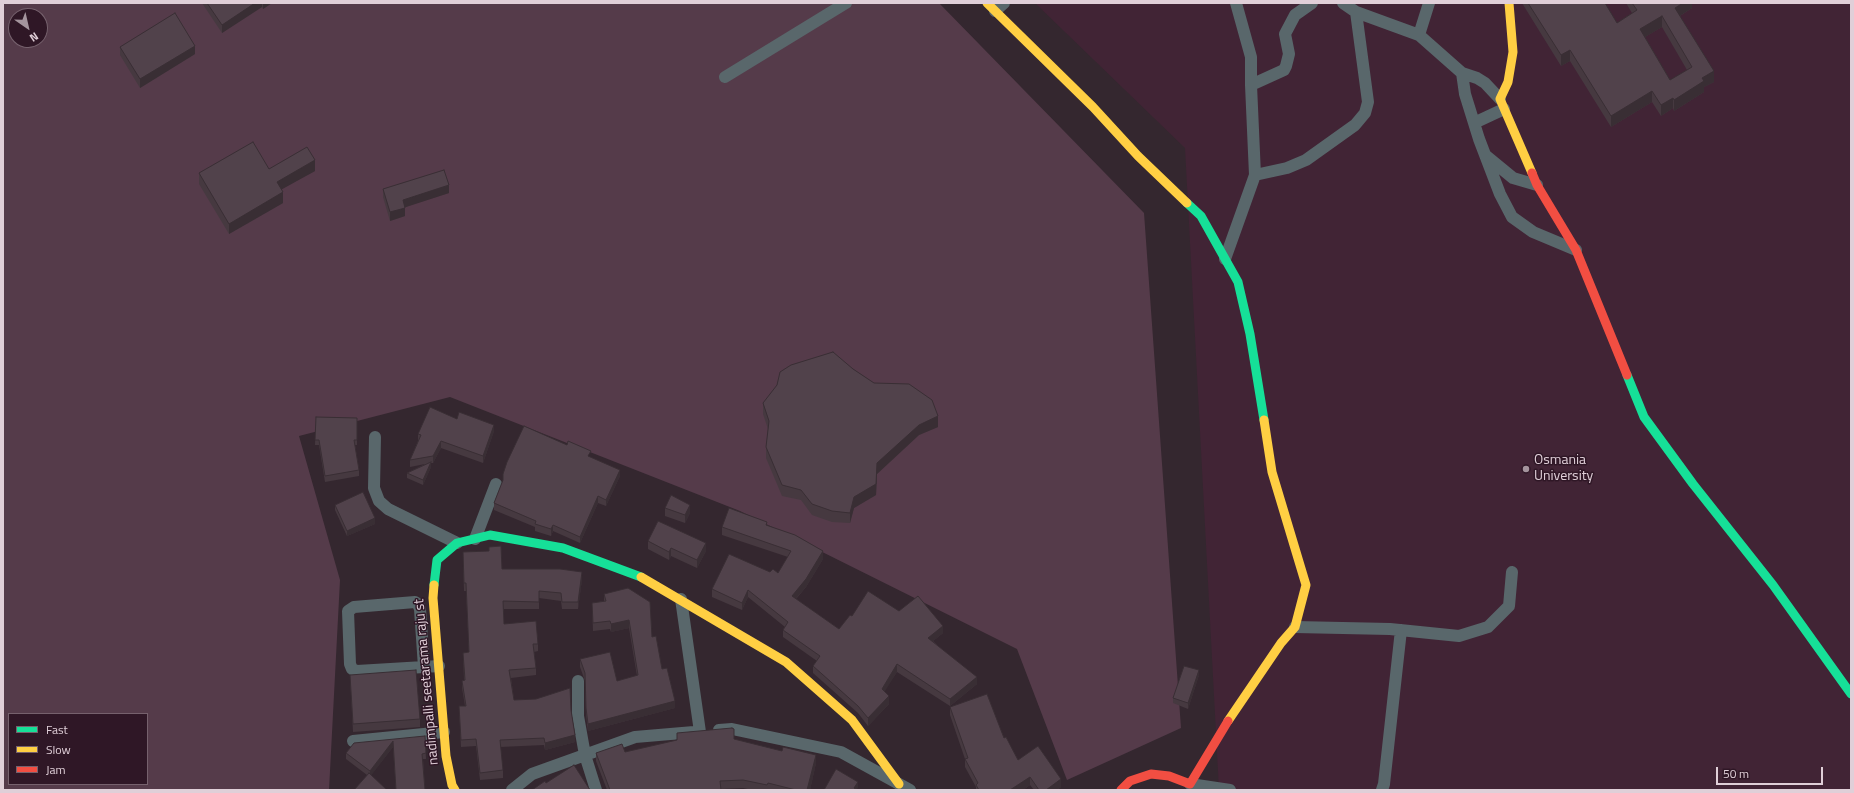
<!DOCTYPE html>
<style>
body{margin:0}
#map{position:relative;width:1854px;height:793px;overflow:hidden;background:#34272f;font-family:"Titillium Web",sans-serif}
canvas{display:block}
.frame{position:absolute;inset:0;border:4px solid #e0cfd8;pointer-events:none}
.legend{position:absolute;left:8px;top:713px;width:140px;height:72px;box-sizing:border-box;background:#2f1726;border:1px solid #76616d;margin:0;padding:5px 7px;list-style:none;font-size:12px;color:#e0cfd8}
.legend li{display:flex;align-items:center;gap:8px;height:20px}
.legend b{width:20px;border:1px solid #76616d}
.north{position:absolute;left:8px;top:8px;width:40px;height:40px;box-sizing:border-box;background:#2f1726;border:1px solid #76616d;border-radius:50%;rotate:146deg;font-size:11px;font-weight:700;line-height:16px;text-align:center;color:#e0cfd8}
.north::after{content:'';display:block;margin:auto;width:14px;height:18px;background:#a4949d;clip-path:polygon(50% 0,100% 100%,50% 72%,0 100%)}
.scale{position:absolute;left:1716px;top:767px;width:107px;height:18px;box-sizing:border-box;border:2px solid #e0cfd8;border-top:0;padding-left:5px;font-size:12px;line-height:14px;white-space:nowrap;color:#e0cfd8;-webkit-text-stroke:3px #2f1726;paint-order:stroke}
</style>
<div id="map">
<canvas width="1854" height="793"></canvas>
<div class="frame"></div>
<ul class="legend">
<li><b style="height:5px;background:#16e098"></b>Fast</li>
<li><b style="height:5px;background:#ffcf43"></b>Slow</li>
<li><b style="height:5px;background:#f24e42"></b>Jam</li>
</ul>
<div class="north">N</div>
<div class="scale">50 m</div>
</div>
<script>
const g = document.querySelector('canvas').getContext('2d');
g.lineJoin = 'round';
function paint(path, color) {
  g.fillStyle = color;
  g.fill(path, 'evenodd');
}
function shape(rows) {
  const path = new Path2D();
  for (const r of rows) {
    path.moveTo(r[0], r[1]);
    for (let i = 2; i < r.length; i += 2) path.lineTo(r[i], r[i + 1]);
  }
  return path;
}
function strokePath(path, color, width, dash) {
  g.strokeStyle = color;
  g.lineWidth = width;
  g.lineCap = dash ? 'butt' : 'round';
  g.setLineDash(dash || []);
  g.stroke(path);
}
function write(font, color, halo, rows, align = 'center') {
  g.font = font + ' "Titillium Web",sans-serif';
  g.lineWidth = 3;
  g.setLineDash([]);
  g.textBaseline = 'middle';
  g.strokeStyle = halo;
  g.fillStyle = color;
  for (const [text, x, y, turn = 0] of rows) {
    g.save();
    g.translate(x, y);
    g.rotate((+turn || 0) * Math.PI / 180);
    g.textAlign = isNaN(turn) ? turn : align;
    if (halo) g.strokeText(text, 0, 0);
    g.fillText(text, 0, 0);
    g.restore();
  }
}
const built = shape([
 [1035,3,1851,3,1851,790,1219,790,1185,148]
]);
const green = shape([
 [4,3,939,3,1144,213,1181,728,1067,780,1017,649,740,511,450,397,299,436,340,580,329,790,3,790],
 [16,16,40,16,40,40,16,40],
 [9,714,147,714,147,784,9,784]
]);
const street = shape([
 [1236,3,1251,57,1251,85,1284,70,1286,66,1289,54,1285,34,1295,15,1312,3],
 [1343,3,1356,12,1419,35,1462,73,1465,94,1479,139,1500,194,1512,217,1533,232,1576,250],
 [995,11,1004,3],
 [1419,35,1429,3],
 [1462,73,1477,78,1485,83,1500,99],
 [725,77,846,3],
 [1251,85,1255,175],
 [1474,123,1504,109],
 [1485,155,1513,178,1537,185],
 [1225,259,1255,175,1287,168,1306,160,1355,125,1365,113,1368,102,1356,12],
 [375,437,374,488,379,501,388,509,457,543],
 [475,539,496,484],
 [681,599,700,732],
 [1295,627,1390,629,1459,636,1488,627,1509,606,1512,572],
 [424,667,420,609,418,604,415,602,354,607,348,611,350,664,352,669,357,671,424,667,439,666],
 [578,681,578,716,585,755,596,790],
 [719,730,732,729,841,752,910,790],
 [353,741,444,732],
 [1190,784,1230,790],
 [512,790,532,774,635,737,694,732],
 [1382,790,1384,784,1401,630]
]);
const fast = shape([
 [1187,203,1201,216,1238,282,1250,334,1264,420],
 [1627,375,1644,417,1693,484,1773,585,1851,694],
 [434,585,437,560,457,543,490,535,563,548,641,577]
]);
const slow = shape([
 [987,3,1093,107,1138,156,1187,203],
 [1509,3,1513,52,1508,82,1500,99,1532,173],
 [641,577,786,662,852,720,899,784],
 [434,585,433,598,446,756,452,785,455,790],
 [1228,721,1281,643,1295,627,1306,585,1272,472,1264,420]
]);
const jam = shape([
 [1532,173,1537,185,1576,250,1627,375],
 [1121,790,1130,781,1151,774,1169,776,1190,784,1228,721]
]);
const wall = shape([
 [202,3,272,3,263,9,262,7,222,33],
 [1522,3,1605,3,1617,23,1632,13,1626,3,1692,3,1692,8,1680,16,1714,82,1704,87,1704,92,1674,111,1673,108,1661,116,1652,102,1611,127,1570,61,1561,66],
 [1662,27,1687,70,1670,80,1645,37],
 [120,47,195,54,140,88,120,55],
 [269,169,315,171,281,189,283,203,229,234,199,184,199,173],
 [383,189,449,193,405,207,405,216,390,221,383,197],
 [853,369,938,427,919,435,877,474,876,495,854,508,850,523,832,522,812,515,801,500,782,496,766,458,766,447,768,429,763,414,763,403],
 [316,417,357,418,357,445,355,445,359,470,359,476,325,482,319,445,315,445],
 [457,419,494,431,483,463,441,448,433,463,431,463,431,467,423,485,407,478,407,473,425,464,410,467,410,460,418,441,418,434],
 [591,457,620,476,606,506,598,503,580,543,553,531,551,536,535,531,535,527,494,510,494,503,503,481,503,474],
 [335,505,375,524,347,536,335,510],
 [665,508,690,513,685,523,665,516],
 [767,525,823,559,806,587,796,599,839,629,852,616,899,611,943,633,933,641,977,684,950,706,897,672,884,691,889,704,868,726,858,713,813,673,813,666,817,661,783,637,783,630,785,627,748,597,742,610,712,597,712,589,770,572,778,573,788,557,722,535,722,527],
 [648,541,706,551,697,568,671,556,669,560,648,549],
 [463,559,502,569,582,579,578,609,562,609,561,601,539,598,539,609,504,609,504,624,538,644,538,651,534,652,536,668,536,675,511,678,514,700,571,710,575,742,545,750,544,745,500,747,503,770,503,778,480,780,476,746,461,747,459,706,465,706,462,688,462,681,464,680,463,653,469,652,466,591,464,591],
 [604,594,652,637,662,669,675,708,588,731,586,715,585,681,580,667,580,659,617,681,637,676,629,628,611,632,610,629,593,631,592,603,604,601],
 [350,675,420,719,420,727,353,732],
 [1199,675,1188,709,1173,703,1173,698],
 [950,707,1004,738,1018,760,1061,787,1057,790,1034,790,1030,785,1023,790,976,790,976,787,965,767,965,759,950,715],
 [677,733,734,739,816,763,810,790,752,790,743,788,721,789,721,790,607,790,596,761,596,753,625,752,677,741],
 [425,736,426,759,423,759,425,790,396,790,393,747,371,775,367,775,346,759,346,753]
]);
const shadedWall = shape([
 [255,3,262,3,262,7,222,33,222,25],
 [263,3,272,3,263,9],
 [1683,3,1692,3,1692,8,1675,19,1675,8],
 [1662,16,1662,27,1640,40,1640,29],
 [195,46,195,54,140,88,140,79],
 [1570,50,1570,61,1561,66,1561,55],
 [1714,71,1714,82,1704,87,1704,92,1674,111,1674,100,1702,78],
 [1652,91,1652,102,1611,127,1611,116],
 [1673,98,1673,108,1661,116,1661,105],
 [315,160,315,171,277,192,277,182],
 [449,185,449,193,403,208,403,200],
 [283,192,283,203,229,234,229,224],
 [405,208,405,216,390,221,390,212],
 [938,416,938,427,919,435,877,474,876,495,854,508,850,523,850,513,854,497,877,463,919,425],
 [494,425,494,431,483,463,483,456],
 [441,441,441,448,433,463,433,456],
 [431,462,431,467,423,485,423,480],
 [620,470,620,476,606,506,606,500],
 [598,496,598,503,580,543,580,537],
 [690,505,690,513,685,523,685,515],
 [375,518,375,524,347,536,347,531],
 [553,525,553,531,551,536,551,529],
 [706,543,706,551,697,568,697,560],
 [671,548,671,556,669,560,669,552],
 [823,551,823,559,806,587,792,603,792,596],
 [582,572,582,579,578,609,578,602],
 [748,590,748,597,742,610,742,603],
 [629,620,629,628,611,632,611,624],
 [943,626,943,633,928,645,928,638],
 [897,664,897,672,882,696,882,689],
 [1199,670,1199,675,1188,709,1188,703],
 [977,677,977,684,950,706,950,699],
 [889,696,889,704,868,726,868,718],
 [675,701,675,708,588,731,588,724],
 [575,735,575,742,545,750,545,743],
 [393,741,393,747,370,777,370,771],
 [816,755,816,763,810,790,807,790],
 [1030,777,1030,785,1023,790,1010,790],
 [1061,779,1061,787,1057,790,1046,790],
 [858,782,858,788,856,790,854,788]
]);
const building = shape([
 [207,3,255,3,222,25,207,3],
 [1528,3,1605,3,1617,23,1637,10,1632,3,1683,3,1675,8,1714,71,1702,78,1704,81,1674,100,1673,98,1661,105,1652,91,1611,116,1570,50,1561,55,1528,3],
 [1662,16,1692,67,1670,80,1640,29,1662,16],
 [175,13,195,46,140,79,120,47,175,13],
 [253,142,269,169,307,147,315,160,277,182,283,192,229,224,199,173,253,142],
 [444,170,449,185,403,200,405,208,390,212,383,189,444,170],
 [833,352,853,369,874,383,909,384,932,400,938,416,919,425,877,463,876,484,854,497,850,513,832,511,812,504,801,490,782,485,766,447,769,421,763,403,777,385,780,372,791,365,833,352],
 [430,407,457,419,459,412,494,425,483,456,441,441,433,456,410,460,421,435,418,434,430,407],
 [316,417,357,418,357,440,354,440,359,470,325,476,319,440,315,440,316,417],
 [524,426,567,445,568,441,591,451,588,456,620,470,606,500,598,496,580,537,553,525,551,529,535,524,536,521,494,503,503,480,503,474,507,462,524,426],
 [431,462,423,480,407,473,431,462],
 [363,492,375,518,347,531,335,505,363,492],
 [671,495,690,505,685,515,665,508,671,495],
 [729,508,767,522,766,525,795,535,823,551,806,579,792,596,839,629,850,615,852,616,868,591,899,611,918,596,943,626,928,638,977,677,950,699,897,664,882,689,889,696,868,718,858,706,813,666,820,656,783,630,788,622,748,590,742,603,712,589,729,554,770,572,773,569,778,573,791,551,722,527,729,508],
 [658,521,706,543,697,560,671,548,669,552,648,541,658,521],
 [501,546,502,569,560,569,582,572,578,602,562,602,561,593,539,591,539,602,503,601,504,624,536,621,538,644,533,644,536,668,509,670,514,700,536,699,570,688,571,710,575,735,545,743,544,738,500,740,503,770,480,773,476,739,461,740,459,706,466,706,462,681,465,680,463,653,469,652,466,583,464,583,463,552,489,551,489,547,501,546],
 [628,588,650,602,652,637,656,636,662,669,667,668,675,701,588,724,586,708,585,673,580,659,610,652,617,681,638,675,629,620,611,624,610,621,593,623,592,603,606,601,604,594,628,588],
 [1184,666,1199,670,1188,703,1173,698,1184,666],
 [416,670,420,719,353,724,350,675,416,670],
 [987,694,1004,738,1006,737,1018,760,1038,746,1061,779,1046,790,1039,790,1030,777,1010,790,979,790,976,785,978,783,965,759,968,758,950,707,987,694],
 [732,728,734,729,734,739,782,751,783,747,816,755,807,790,796,790,768,783,767,785,743,780,720,781,721,790,610,790,596,753,622,744,625,752,677,740,677,733,732,728],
 [425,736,426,753,422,754,425,790,396,790,393,741,370,771,346,753,354,743,425,736],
 [574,765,590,790,532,790,545,781,546,783,574,765],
 [836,769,858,782,854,788,858,790,824,790,836,769],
 [369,773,387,790,354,790,369,773]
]);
const markers = [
 [1526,469,4,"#a4949d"]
];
const poiNames = [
 ["Osmania",1534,461],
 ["University",1534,477]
];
const streetNames = [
 ["nadimpalli seetarama raju st",427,682,-95]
];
paint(built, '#412435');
paint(green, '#553b4a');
strokePath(street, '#59676b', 12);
strokePath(fast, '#16e098', 9);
strokePath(slow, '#ffcf43', 9);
strokePath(jam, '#f24e42', 9);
paint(wall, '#463940');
paint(shadedWall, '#392e34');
paint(building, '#51424b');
strokePath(building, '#392e34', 1);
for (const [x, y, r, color] of markers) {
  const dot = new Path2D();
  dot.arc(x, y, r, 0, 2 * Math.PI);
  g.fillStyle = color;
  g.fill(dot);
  strokePath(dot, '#2f1726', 1.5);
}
write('14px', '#e0cfd8', '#2f1726', poiNames, 'left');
write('14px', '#e0cfd8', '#2f1726', streetNames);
</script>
